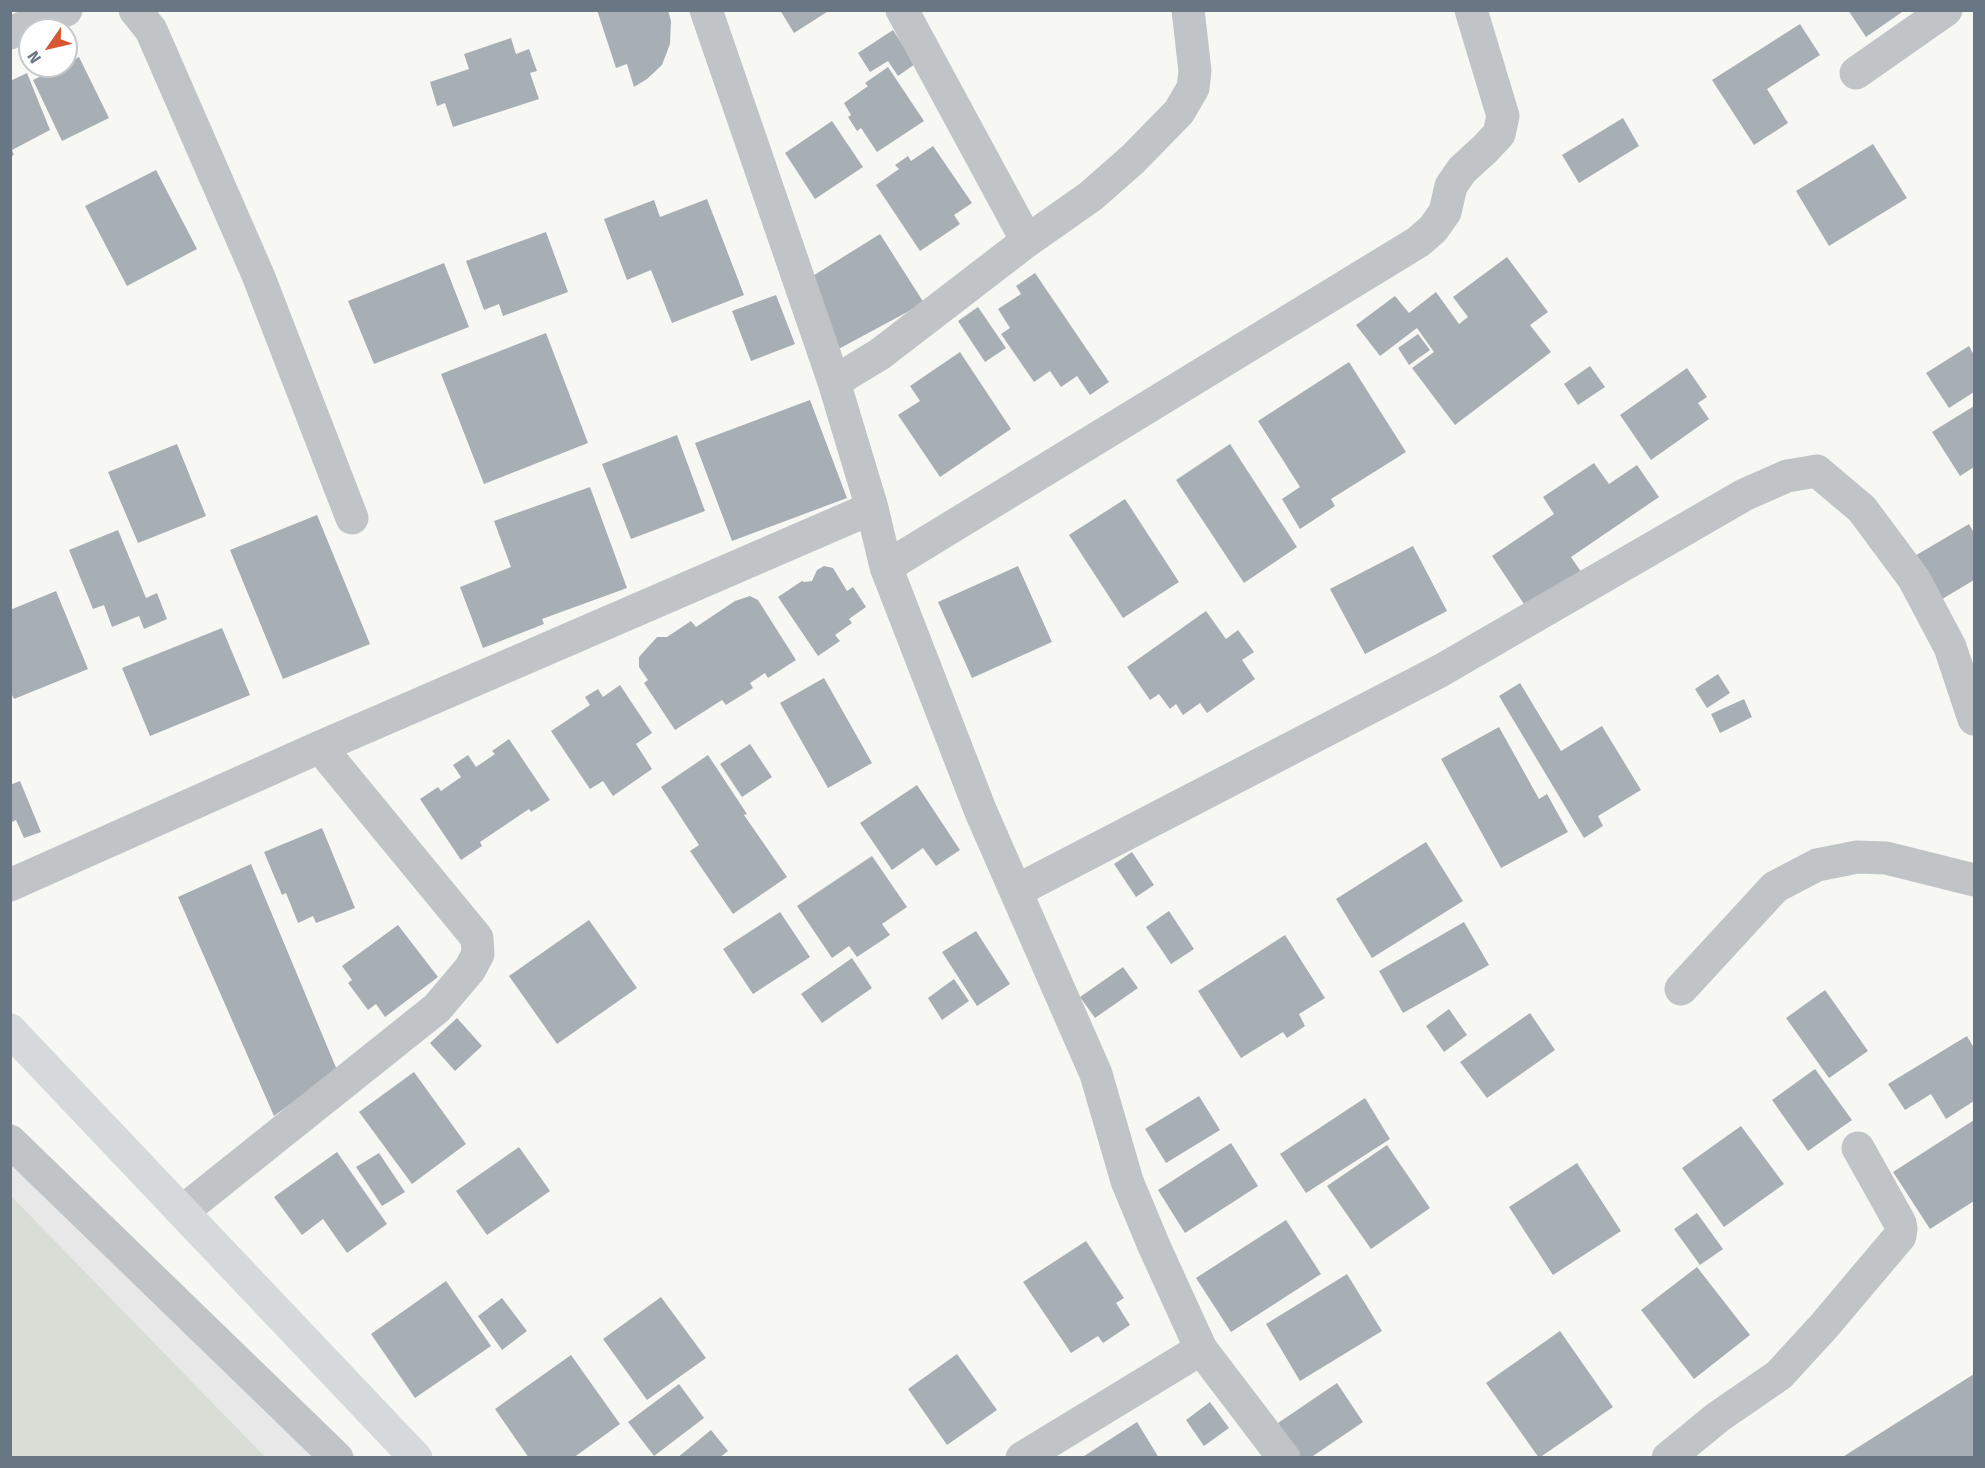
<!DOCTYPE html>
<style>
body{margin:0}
#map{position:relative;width:1985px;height:1468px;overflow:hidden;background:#f7f7f4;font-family:"Fira Sans",sans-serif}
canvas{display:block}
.frame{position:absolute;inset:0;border:12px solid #687783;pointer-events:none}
.north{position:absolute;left:18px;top:18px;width:60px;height:60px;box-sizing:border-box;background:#fff;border:2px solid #c3c9cd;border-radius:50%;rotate:236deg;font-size:16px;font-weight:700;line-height:24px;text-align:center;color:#687783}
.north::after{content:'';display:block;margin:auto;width:21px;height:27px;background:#d75734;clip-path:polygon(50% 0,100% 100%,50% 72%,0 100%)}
</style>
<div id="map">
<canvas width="1985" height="1468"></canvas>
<div class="frame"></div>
<div class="north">N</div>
</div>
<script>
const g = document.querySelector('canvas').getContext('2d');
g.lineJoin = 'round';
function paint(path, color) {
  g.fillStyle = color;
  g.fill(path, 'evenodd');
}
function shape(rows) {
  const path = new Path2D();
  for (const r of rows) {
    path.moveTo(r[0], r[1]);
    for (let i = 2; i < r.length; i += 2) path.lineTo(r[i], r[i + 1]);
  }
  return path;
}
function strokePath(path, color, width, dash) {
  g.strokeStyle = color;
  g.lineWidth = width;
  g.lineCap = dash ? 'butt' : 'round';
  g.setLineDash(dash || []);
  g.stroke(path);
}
const built = shape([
 [10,1122,293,1394,356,1457,11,1457]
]);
const green = shape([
 [10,1196,11,1196,265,1457,11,1457]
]);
const building = shape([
 [597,10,668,10,671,21,670,44,662,65,647,79,634,87,627,64,616,68],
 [780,10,830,10,794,33],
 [1848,10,1905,10,1866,37],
 [1800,24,1820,55,1767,89,1788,123,1754,145,1712,80],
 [893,30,915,64,898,76,888,61,870,72,858,53],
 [511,38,516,54,529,49,537,71,530,73,539,99,453,127,445,103,437,106,430,82,469,69,464,54],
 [79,57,109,118,62,141,33,80,62,66,66,66,66,64],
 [888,67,924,121,877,152,861,128,857,131,848,117,851,115,844,103,868,86,865,83],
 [27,73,50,130,12,150,14,155,10,157,10,81],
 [1623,118,1639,146,1579,183,1562,155],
 [832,121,863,167,815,199,785,153],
 [1873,144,1907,198,1829,246,1796,191],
 [933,146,972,203,954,215,960,224,920,251,876,185,899,169,895,165,908,156,911,161],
 [156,170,197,249,127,286,85,206],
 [707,199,744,295,672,323,651,270,627,280,604,219,654,200,660,217],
 [546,232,568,292,503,316,499,304,484,310,466,261],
 [880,234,924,303,833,352,803,282],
 [1507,257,1548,312,1530,325,1551,352,1455,425,1412,368,1434,352,1417,328,1380,356,1356,325,1395,296,1409,313,1436,292,1459,324,1468,317,1453,297],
 [444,263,469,327,374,364,348,301],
 [1035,273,1109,382,1090,395,1077,376,1061,387,1050,371,1034,382,1001,334,1010,328,998,309,1021,294,1016,286],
 [776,295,795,344,751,361,732,311],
 [978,307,1006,348,985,362,958,321],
 [546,333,588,443,484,484,441,374],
 [1418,334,1430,350,1409,365,1398,348],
 [1969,346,1974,355,1974,392,1949,408,1926,373],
 [960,352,1011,429,940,477,898,415,920,401,910,386],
 [1349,362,1406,452,1331,499,1335,506,1300,529,1282,499,1300,487,1258,421],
 [1590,366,1605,387,1578,405,1564,384],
 [1687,368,1707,397,1698,403,1709,419,1651,460,1620,415],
 [810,400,847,498,732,541,695,443],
 [1974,406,1974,467,1960,476,1932,432],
 [677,435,705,511,631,539,602,464],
 [177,444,206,516,138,543,108,472],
 [1230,444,1297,547,1244,583,1176,480],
 [1594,463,1609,484,1637,465,1659,497,1571,557,1586,579,1532,616,1492,556,1554,514,1543,497],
 [590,487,627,588,542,619,544,624,483,648,460,587,511,567,494,521],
 [1125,499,1179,582,1123,618,1069,535],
 [317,515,370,644,283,679,230,550],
 [1969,524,1974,533,1974,580,1939,601,1913,557],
 [118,530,146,598,157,593,167,619,144,629,139,616,112,627,104,605,93,609,69,550],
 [1413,546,1447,611,1365,654,1330,589],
 [824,566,833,568,847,591,853,587,866,607,849,619,852,623,835,635,840,641,818,656,778,597,802,581,804,582,812,581,817,570],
 [1018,566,1052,642,972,678,938,602],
 [56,591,88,669,14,699,10,691,10,610],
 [750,596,758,600,796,660,768,678,765,673,750,683,753,688,726,705,722,700,675,730,644,683,648,680,639,667,639,657,657,637,667,637,691,621,696,627,735,601],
 [1206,611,1226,639,1238,630,1254,652,1242,660,1255,679,1207,713,1200,703,1183,715,1176,704,1170,709,1159,694,1150,700,1127,667],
 [222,628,250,695,150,736,122,668],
 [1718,674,1730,693,1707,708,1695,689],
 [824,678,872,763,828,788,780,703],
 [1520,683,1561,751,1602,726,1641,790,1598,816,1603,826,1584,838,1499,696],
 [620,685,652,733,636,744,652,769,613,796,603,781,590,789,551,731,590,705,585,697,598,689,603,697],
 [1744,699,1752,717,1720,733,1711,714],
 [1499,727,1539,799,1547,794,1568,832,1501,868,1441,759],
 [509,739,550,800,531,812,529,809,480,842,482,846,461,860,420,799,438,787,441,791,461,777,453,765,468,755,476,767,495,754,492,751],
 [750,744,772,777,742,797,720,764],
 [708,755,747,814,744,815,787,877,733,914,690,851,699,845,661,787],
 [20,781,41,832,24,838,16,820,10,823,10,785],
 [917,785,960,850,936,866,923,848,892,870,860,823],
 [322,828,355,908,316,923,313,916,298,923,286,893,282,895,264,852],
 [1426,842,1463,901,1372,958,1336,899],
 [1132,852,1154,885,1136,897,1114,864],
 [872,856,907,907,882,924,890,935,857,957,849,946,832,958,797,906],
 [251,864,337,1070,274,1116,178,897],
 [1169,911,1194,949,1171,964,1146,927],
 [780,912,810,957,753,994,723,949],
 [589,920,637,988,557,1044,509,976],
 [1464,922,1489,965,1403,1013,1379,971],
 [398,925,438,977,385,1017,376,1004,368,1010,348,983,352,980,342,966],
 [976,931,1010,984,977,1006,942,952],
 [1285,935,1325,998,1299,1014,1305,1026,1287,1038,1283,1032,1241,1058,1198,991],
 [852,958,872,988,822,1023,801,994],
 [1123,967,1138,988,1095,1018,1080,997],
 [954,979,969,1001,942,1020,928,998],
 [1825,990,1868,1051,1829,1078,1786,1018],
 [1449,1009,1467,1035,1444,1052,1426,1026],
 [1530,1013,1555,1050,1487,1098,1460,1062],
 [457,1018,482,1046,455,1071,430,1043],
 [1967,1036,1974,1048,1974,1101,1946,1119,1931,1094,1905,1110,1888,1084],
 [1815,1069,1852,1120,1808,1151,1772,1100],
 [414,1072,466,1144,412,1184,359,1112],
 [1199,1096,1220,1130,1166,1163,1145,1129],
 [1365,1098,1390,1139,1306,1193,1280,1154],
 [1974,1120,1974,1201,1930,1229,1893,1172],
 [1741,1126,1784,1184,1724,1227,1682,1168],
 [1231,1143,1258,1186,1185,1233,1158,1190],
 [1387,1145,1430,1208,1371,1249,1327,1186],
 [519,1147,550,1191,487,1235,456,1191],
 [337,1152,387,1224,347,1253,323,1219,302,1235,274,1197],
 [379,1153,405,1192,382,1206,356,1167],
 [1577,1163,1621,1231,1553,1275,1509,1207],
 [1697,1213,1723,1249,1700,1265,1674,1229],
 [1286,1220,1321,1274,1231,1332,1196,1278],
 [1086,1241,1124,1298,1116,1303,1130,1325,1103,1343,1098,1336,1071,1353,1023,1282],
 [1697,1267,1750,1335,1694,1379,1641,1310],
 [1347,1274,1382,1331,1300,1381,1266,1324],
 [446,1281,491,1346,415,1398,371,1334],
 [661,1297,706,1358,647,1400,603,1339],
 [502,1298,527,1331,502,1350,478,1316],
 [1560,1331,1613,1407,1539,1458,1486,1383],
 [957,1354,997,1410,947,1445,908,1389],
 [571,1355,620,1424,573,1458,529,1458,495,1409],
 [1974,1374,1974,1458,1841,1458],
 [1337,1383,1363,1422,1310,1458,1301,1458,1278,1423],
 [679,1384,704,1418,654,1456,628,1422],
 [1210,1402,1229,1428,1204,1446,1186,1420],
 [1137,1422,1159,1458,1081,1458],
 [711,1430,728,1451,719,1458,677,1458]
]);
const minor = shape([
 [135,10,151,30,258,275,352,518],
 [706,10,834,382],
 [902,10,1027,241],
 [1188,10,1195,71,1193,88,1179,112,1133,159,1091,196,1027,241,880,354,834,382,872,508,886,567,981,812,1096,1074,1127,1181,1154,1246,1201,1349,1284,1458],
 [10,33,66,10],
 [1856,73,1946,10],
 [886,567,1418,242,1433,229,1445,212,1451,186,1462,170,1485,149,1499,134,1503,116,1471,10],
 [10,885,320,747,872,508],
 [1016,891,1440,671,1744,495,1787,476,1817,471,1862,509,1914,579,1950,647,1974,719],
 [1681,989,1775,887,1817,865,1857,857,1886,858,1974,880],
 [10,1141,337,1458],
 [183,1211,437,1008,470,969,478,954,477,938,320,747],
 [1022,1458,1201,1349],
 [1668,1458,1718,1417,1779,1375,1824,1326,1900,1236,1901,1229,1900,1223,1858,1148]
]);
const major = shape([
 [10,1030,416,1458]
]);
paint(built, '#e7e8e7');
paint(green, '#d8ddd5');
paint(building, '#a8afb4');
strokePath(minor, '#c0c4c7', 33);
strokePath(major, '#d5d9dc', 33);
</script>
